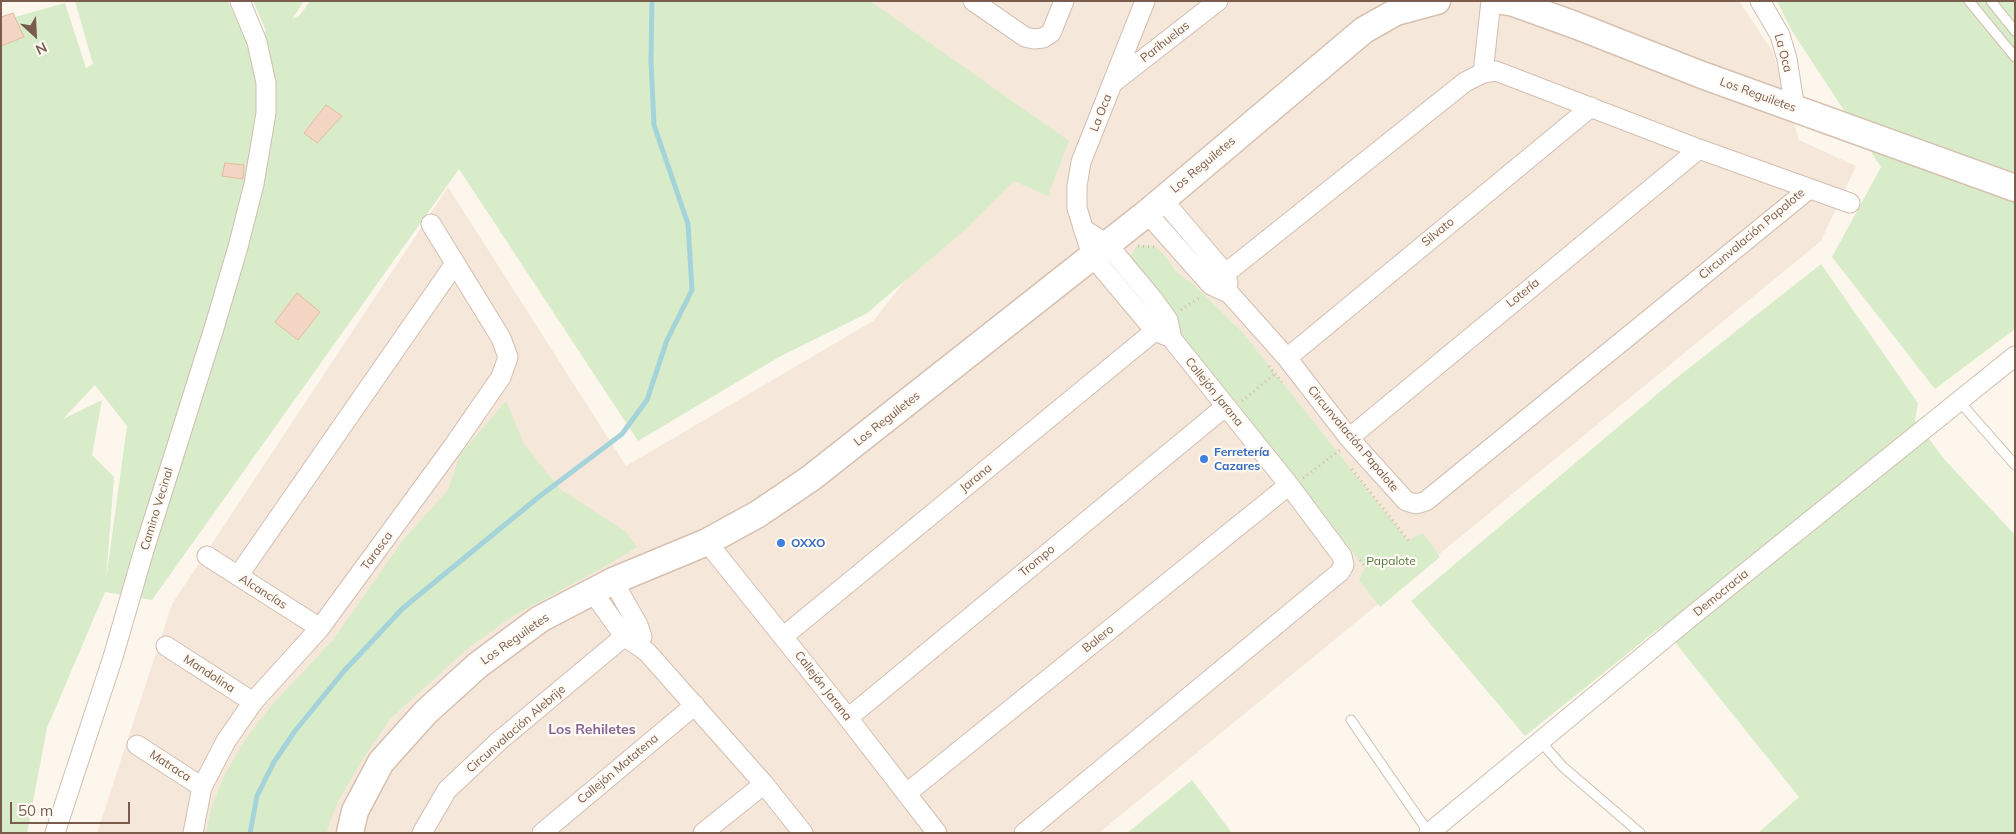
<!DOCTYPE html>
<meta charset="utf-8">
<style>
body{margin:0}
#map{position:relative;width:2016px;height:834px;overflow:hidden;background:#fdf6ec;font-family:Mulish,sans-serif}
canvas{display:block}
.frame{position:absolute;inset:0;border:2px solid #7a5c4d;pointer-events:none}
.north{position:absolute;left:10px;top:10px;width:50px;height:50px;-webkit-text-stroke:4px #fffaf3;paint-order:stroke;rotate:155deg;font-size:14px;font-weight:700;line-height:20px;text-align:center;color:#7a5c4d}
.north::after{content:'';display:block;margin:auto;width:18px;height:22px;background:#7a5c4d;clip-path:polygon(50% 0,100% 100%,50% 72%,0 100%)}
.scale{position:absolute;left:10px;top:802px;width:120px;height:22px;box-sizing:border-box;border:2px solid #7a5c4d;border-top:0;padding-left:6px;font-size:15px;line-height:18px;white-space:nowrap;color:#7a5c4d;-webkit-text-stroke:4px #fffaf3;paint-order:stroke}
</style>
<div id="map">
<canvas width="2016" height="834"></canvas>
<div class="frame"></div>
<div class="north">N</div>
<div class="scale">50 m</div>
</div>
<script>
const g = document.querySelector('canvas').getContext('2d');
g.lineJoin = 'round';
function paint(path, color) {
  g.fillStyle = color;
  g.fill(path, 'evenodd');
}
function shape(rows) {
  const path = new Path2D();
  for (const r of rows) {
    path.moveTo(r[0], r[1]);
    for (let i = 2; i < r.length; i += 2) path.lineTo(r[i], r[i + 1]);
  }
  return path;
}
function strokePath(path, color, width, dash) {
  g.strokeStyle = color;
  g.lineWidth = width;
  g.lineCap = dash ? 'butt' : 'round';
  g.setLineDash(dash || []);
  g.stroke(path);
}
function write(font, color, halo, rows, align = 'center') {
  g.font = font + ' Mulish,sans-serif';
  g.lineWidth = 4.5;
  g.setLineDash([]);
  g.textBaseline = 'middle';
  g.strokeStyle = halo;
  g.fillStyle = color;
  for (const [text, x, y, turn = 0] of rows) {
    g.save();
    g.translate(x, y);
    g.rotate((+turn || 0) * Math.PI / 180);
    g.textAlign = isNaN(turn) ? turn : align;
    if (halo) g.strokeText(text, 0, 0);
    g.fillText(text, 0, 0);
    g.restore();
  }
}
const residential = shape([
 [870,1,1739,1,1773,52,1799,140,1856,166,1821,241,1099,833,97,833,172,604,448,187,626,466,873,321,1032,121]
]);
const green = shape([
 [75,1,228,1,246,40,266,31,253,1,304,1,292,19,300,15,310,1,870,1,1069,141,1048,196,1014,181,965,230,866,314,779,357,638,441,459,169,152,600,105,592,47,728,27,833,1,833,1,21,65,3,86,68,93,64],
 [95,385,127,426,106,580,114,477,92,455,102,400,63,419],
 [1777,1,2015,1,2015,329,1935,389,1832,257,1881,167,1792,31],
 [1147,245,1156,247,1166,257,1177,273,1194,285,1243,333,1408,541,1423,533,1440,557,1380,607,1359,580,1365,567,1191,347,1129,258,1137,246],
 [1821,264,1918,403,1915,420,1944,459,2015,535,2015,833,1758,833,1799,797,1662,626,1525,736,1411,601,1674,380],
 [506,401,524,444,560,489,626,532,637,547,606,566,513,616,468,648,391,718,366,754,338,801,326,833,206,833,211,809,225,774,245,740,270,707,333,640,403,540,448,490,460,455],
 [1192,780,1232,833,1127,833]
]);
const stream = shape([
 [250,833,257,796,274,762,295,731,344,671,376,637,402,609,436,581,540,496,622,434,647,400,667,340,692,290,688,224,654,125,651,60,652,1]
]);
const building = shape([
 [13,13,24,37,1,46,1,17,13,13],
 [326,105,342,116,317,143,304,133,326,105],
 [225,163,244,165,243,179,222,176,225,163],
 [297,293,320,312,298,340,275,322,297,293]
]);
const path = shape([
 [1138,246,1154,247],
 [1181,310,1201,297],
 [1269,366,1282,382],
 [1242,401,1276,373],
 [1352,469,1409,541],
 [1303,478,1340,450],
 [1360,560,1365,567]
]);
const lane = shape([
 [1969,1,2015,57],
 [1991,1,2015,31],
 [1959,401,2015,465],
 [1351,720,1429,833],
 [1540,741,1563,767,1640,833]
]);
const street = shape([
 [973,1,1025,37,1034,39,1043,38,1051,33,1064,1],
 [1145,1,1081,162,1077,186,1077,208,1092,256,1155,331,1167,336],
 [1760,1,1780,35,1787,59,1795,109],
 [1483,73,1491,1],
 [1114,82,1218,1],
 [1162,199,1225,273,1228,283],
 [1147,213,1211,285,1230,294,1287,358,1349,438,1406,501,1416,504,1426,501,1809,189],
 [1211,285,1465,82,1483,73,1496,71,1699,149,1850,203],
 [1287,358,1591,107],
 [1349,438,1699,149],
 [707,542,848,718,937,833],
 [207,556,320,628],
 [238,576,454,265],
 [613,581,638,625,642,637],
 [592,591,624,636,647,652,764,784,803,833],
 [784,636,1168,320],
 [166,646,253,702],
 [848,718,1226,406],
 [137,745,202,787],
 [907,793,1289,485],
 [55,833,113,657,144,550,215,325,238,247,254,184,266,113,266,83,257,42,240,1],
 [193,833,202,787,226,741,253,702,320,628,454,445,501,377,508,357,501,338,431,224],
 [422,833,447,790,499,741,638,625],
 [542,833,695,705],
 [703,833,764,784],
 [1024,833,1340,572,1344,565,1342,556,1289,485,1172,339,1168,320,1153,299,1107,244,1083,229],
 [1429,833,1693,615,2015,356]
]);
const secondary = shape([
 [1502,1,1514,3,1575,25,1702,75,2015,188],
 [350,833,355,811,381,762,426,712,478,665,540,619,613,581,707,542,758,514,811,478,1147,213,1364,30,1396,12,1437,1]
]);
const markers = [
 [1204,459,5,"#3f7fe0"],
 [781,543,5,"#3f7fe0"]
];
const streetNames = [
 ["Parihuelas",1165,42,-38],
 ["La Oca",1783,53,75],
 ["Los Reguiletes",1758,95,20],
 ["La Oca",1101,113,-68],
 ["Los Reguiletes",1203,165,-40],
 ["Silvato",1438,232,-39],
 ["Circunvalación Papalote",1752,234,-40],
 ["Lotería",1523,293,-39],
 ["Callejón Jarana",1214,392,51],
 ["Los Reguiletes",887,419,-38],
 ["Circunvalación Papalote",1353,439,50],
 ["Jarana",976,478,-39],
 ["Camino Vecinal",157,509,-73],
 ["Tarasca",377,551,-54],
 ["Trompo",1037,561,-40],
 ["Alcancías",263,592,32],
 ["Democracia",1721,593,-39],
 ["Los Reguiletes",515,639,-35],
 ["Balero",1098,639,-39],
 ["Mandolina",209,674,33],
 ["Callejón Jarana",823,686,52],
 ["Circunvalación Alebrije",516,729,-41],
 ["Matraca",170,766,33],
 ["Callejón Matatena",618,769,-40]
];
const shopNames = [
 ["Ferretería",1214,452],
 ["Cazares",1214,466],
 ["OXXO",791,543]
];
const parkNames = [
 ["Papalote",1391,561]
];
const neighbourhoodNames = [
 ["Los Rehiletes",592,730]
];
paint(residential, '#f5e8da');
paint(green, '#d8ecc9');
strokePath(stream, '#a5d3da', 5);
paint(building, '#f3d5c3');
strokePath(building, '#e6bba3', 1);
strokePath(lane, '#d1beb0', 11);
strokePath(street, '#d1beb0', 21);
strokePath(secondary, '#d6c0b0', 29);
strokePath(path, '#d9b8a5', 3, [1, 4]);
strokePath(lane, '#fff', 9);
strokePath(street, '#fff', 19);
strokePath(secondary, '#fff', 26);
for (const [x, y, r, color] of markers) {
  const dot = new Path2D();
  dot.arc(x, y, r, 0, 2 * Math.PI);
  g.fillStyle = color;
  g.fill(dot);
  strokePath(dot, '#fffaf3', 2);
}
write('12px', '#7a5c4d', '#fffaf3', streetNames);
write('bold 12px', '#366cbe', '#fffaf3', shopNames, 'left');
write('12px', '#537a41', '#fffaf3', parkNames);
write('bold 14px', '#846695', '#fffaf3', neighbourhoodNames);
</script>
